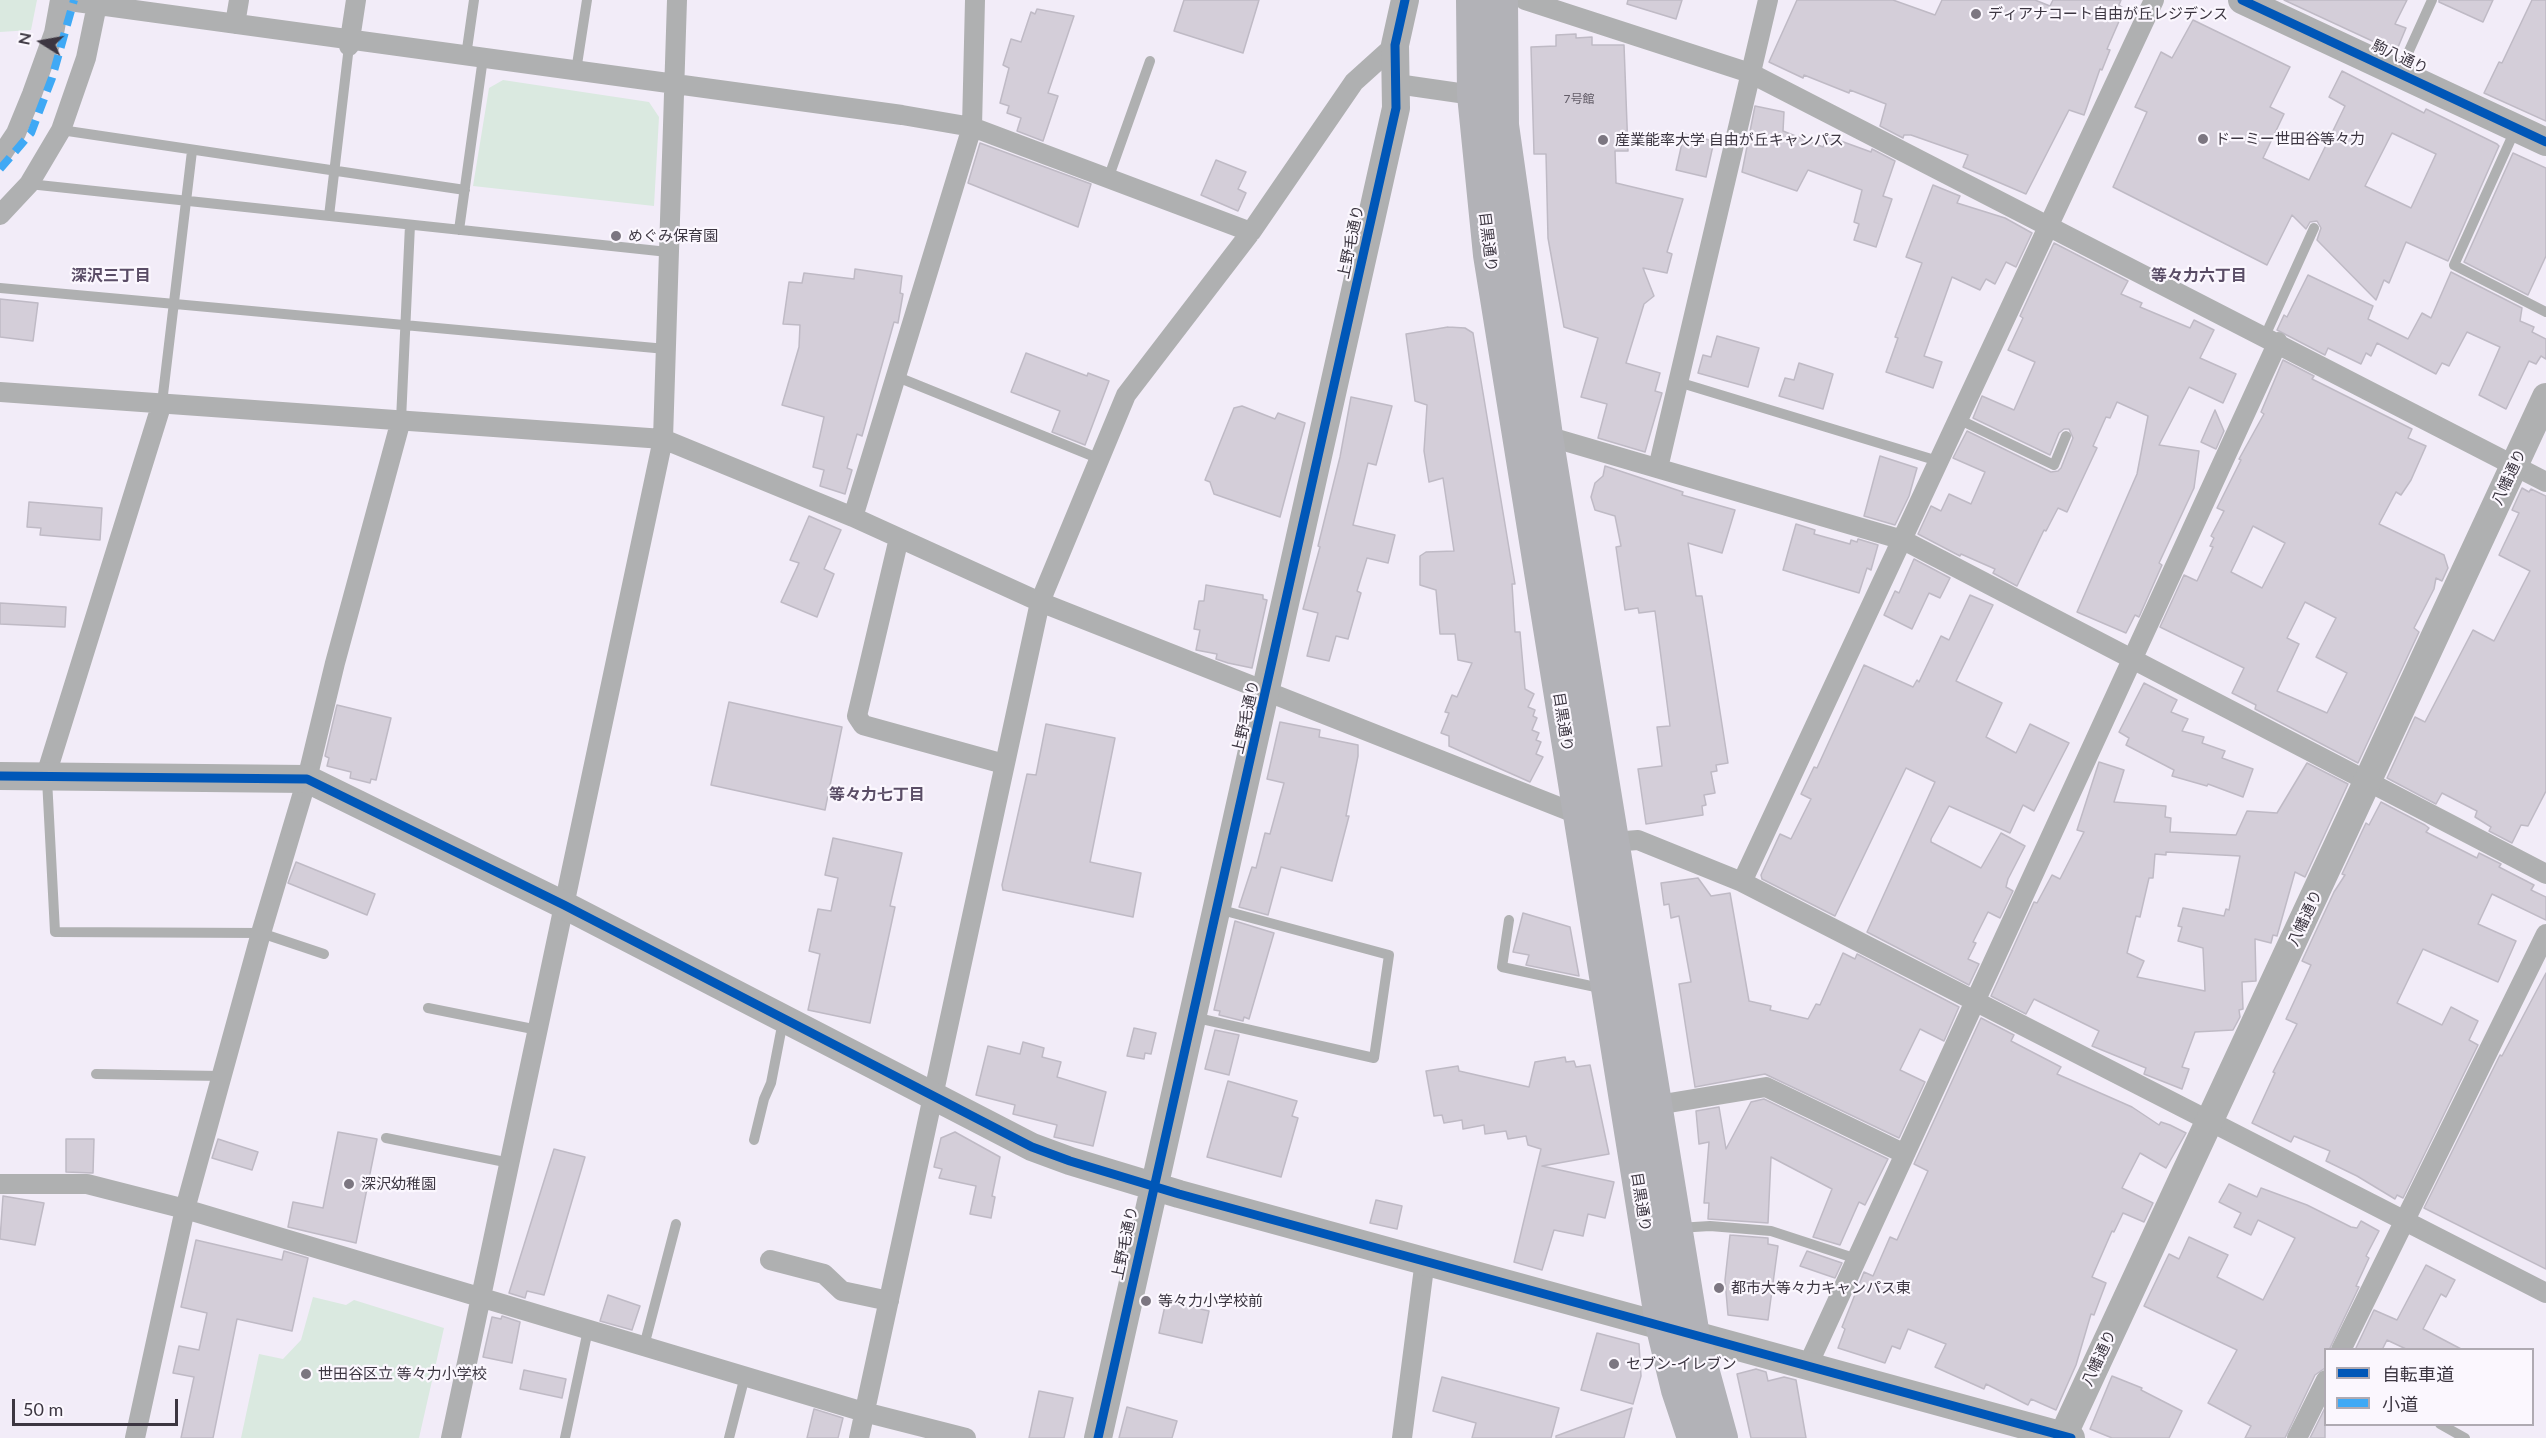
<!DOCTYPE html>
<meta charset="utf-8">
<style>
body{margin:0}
#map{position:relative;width:2546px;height:1438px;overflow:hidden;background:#f2ecf8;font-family:Lato,"Noto Sans JP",sans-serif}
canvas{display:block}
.legend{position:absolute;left:2324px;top:1348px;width:210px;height:78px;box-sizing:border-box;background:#fbf7fe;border:2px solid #afaab2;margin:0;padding:8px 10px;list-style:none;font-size:18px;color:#3c3641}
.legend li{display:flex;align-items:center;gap:12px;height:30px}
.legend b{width:30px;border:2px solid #afaab2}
.north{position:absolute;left:12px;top:12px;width:60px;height:60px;-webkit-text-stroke:4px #fbf7fe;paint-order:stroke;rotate:281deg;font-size:16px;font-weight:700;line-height:24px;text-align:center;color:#3c3641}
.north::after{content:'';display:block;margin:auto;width:21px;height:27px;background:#3c3641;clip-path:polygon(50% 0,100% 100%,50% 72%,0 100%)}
.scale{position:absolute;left:12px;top:1399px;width:166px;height:27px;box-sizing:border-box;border:3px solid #3c3641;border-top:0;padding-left:8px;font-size:18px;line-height:21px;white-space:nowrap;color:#3c3641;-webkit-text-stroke:4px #fbf7fe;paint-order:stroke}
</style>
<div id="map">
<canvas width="2546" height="1438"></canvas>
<ul class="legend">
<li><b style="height:8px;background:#0057b8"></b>自転車道</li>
<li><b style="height:8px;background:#3fa9f5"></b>小道</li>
</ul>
<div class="north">N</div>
<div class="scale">50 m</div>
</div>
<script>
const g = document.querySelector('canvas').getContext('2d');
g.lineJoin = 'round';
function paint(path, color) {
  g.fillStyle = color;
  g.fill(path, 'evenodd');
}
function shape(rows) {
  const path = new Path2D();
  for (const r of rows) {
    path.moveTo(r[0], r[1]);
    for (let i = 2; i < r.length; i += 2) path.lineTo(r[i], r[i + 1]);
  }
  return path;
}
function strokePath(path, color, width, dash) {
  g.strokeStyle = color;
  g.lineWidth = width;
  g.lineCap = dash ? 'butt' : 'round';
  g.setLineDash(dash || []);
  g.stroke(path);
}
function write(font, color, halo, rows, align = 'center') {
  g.font = font + ' Lato,"Noto Sans JP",sans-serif';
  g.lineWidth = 4.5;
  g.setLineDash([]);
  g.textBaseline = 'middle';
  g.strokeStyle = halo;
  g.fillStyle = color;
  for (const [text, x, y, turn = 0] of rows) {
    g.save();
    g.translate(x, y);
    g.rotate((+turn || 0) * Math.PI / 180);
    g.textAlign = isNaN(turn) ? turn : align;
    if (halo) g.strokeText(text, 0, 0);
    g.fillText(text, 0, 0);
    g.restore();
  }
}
const green = shape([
 [0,0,37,0,31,30,0,32],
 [503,80,649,102,659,117,654,206,473,186,489,88],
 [313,1297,346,1305,354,1300,444,1328,419,1438,241,1438,259,1354,283,1359,301,1340]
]);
const building = shape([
 [1184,0,1259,0,1243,53,1174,31,1184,0],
 [1628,0,1682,0,1676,19,1627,4,1628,0],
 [1797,0,1893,0,1935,15,1942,0,2035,0,2050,6,2053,0,2121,0,2119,5,2122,7,2117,17,2120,19,2107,49,2110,50,2102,70,2100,69,2084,115,2069,110,2026,194,1963,167,1968,155,1911,135,1904,135,1903,138,1880,126,1886,104,1850,90,1849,93,1804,75,1803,78,1769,62,1797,0],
 [2284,0,2407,0,2395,24,2406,28,2396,52,2284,0],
 [2439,0,2493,0,2483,22,2439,2,2439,0],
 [2532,0,2546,0,2546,121,2484,93,2499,62,2502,63,2532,0],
 [1037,9,1074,16,1048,93,1058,96,1043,141,1017,131,1021,118,1007,113,1009,106,1000,103,1009,68,1003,65,1011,39,1021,42,1031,12,1035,14,1037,9],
 [2193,20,2290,67,2270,107,2284,114,2263,158,2309,180,2345,106,2329,97,2342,71,2424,113,2426,109,2497,144,2499,146,2448,261,2406,242,2389,283,2384,280,2376,300,2317,240,2321,228,2317,221,2310,222,2306,229,2292,215,2267,265,2113,187,2147,112,2135,107,2161,52,2172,58,2193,20],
 [2392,133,2436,154,2411,208,2365,186,2392,133],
 [1576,34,1576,38,1592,37,1592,45,1624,45,1628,151,1615,151,1616,183,1683,199,1667,252,1672,254,1667,273,1643,268,1654,296,1644,304,1626,363,1660,373,1655,391,1662,393,1645,452,1598,438,1607,404,1581,397,1598,338,1564,327,1548,238,1546,154,1534,154,1531,47,1556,46,1556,35,1576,34],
 [1755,106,1784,112,1783,131,1823,147,1827,136,1871,152,1872,149,1895,161,1883,196,1892,199,1876,247,1854,240,1859,224,1854,222,1862,190,1808,170,1797,191,1742,172,1755,106],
 [1684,134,1714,141,1706,177,1676,170,1684,134],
 [980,143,1091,184,1078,227,968,183,980,143],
 [2513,153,2546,168,2546,256,2528,295,2464,262,2513,153],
 [1216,160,1246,172,1238,189,1246,193,1238,211,1201,195,1216,160],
 [1933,185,1960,196,1957,203,2005,218,2032,233,2016,267,2006,262,1995,284,1986,279,1980,290,1952,277,1924,356,1942,362,1933,388,1886,372,1898,338,1895,337,1922,263,1906,257,1933,185],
 [2054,243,2128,281,2121,294,2142,303,2140,307,2190,328,2194,320,2214,330,2200,358,2236,374,2223,403,2189,387,2159,445,2199,451,2194,488,2159,563,2162,565,2139,617,2135,615,2126,633,2077,612,2137,474,2148,416,2117,402,2110,418,2106,417,2093,446,2097,448,2067,512,2058,508,2046,531,2044,530,2017,586,1993,573,1995,569,1961,554,1960,556,1918,534,1931,506,1941,511,1949,494,1971,504,1985,472,1953,458,1967,431,2051,472,2058,471,2061,468,2073,438,2069,429,2064,429,2059,433,2050,455,1973,418,1982,396,2014,410,2035,362,2008,350,2023,318,2020,316,2054,243],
 [855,269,902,276,900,293,903,294,898,323,894,322,862,436,857,434,847,468,852,470,845,494,820,486,824,470,813,467,824,417,782,405,799,347,800,325,783,324,789,282,802,283,804,273,854,279,855,269],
 [2451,272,2522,308,2520,321,2534,327,2532,332,2546,339,2546,359,2541,356,2536,364,2529,361,2506,409,2479,395,2500,347,2467,332,2449,366,2442,363,2436,374,2377,343,2371,356,2366,353,2361,364,2328,348,2325,355,2277,330,2284,315,2287,317,2308,275,2373,306,2368,319,2408,339,2422,313,2431,318,2451,272],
 [0,299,38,303,33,341,0,337,0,299],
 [1448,327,1465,328,1473,333,1515,584,1512,584,1515,632,1520,632,1525,689,1534,694,1528,707,1535,710,1533,716,1537,718,1532,730,1539,733,1536,740,1541,742,1536,754,1543,757,1530,782,1449,746,1449,736,1441,733,1449,713,1445,712,1452,695,1457,697,1472,663,1458,660,1455,634,1440,634,1436,590,1420,585,1420,556,1426,552,1454,551,1443,478,1429,482,1424,451,1427,405,1415,401,1406,334,1448,327],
 [1717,336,1759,348,1748,387,1698,373,1703,355,1711,357,1717,336],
 [1026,353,1087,376,1088,373,1109,381,1085,445,1052,432,1060,411,1011,392,1026,353],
 [2283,360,2314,376,2312,379,2412,429,2408,438,2426,446,2411,480,2401,495,2396,492,2379,524,2444,555,2448,568,2442,581,2436,578,2434,589,2414,628,2419,632,2358,763,2255,709,2256,705,2232,693,2244,668,2160,627,2184,575,2197,581,2213,547,2210,546,2214,538,2211,536,2224,511,2217,508,2241,460,2239,459,2264,414,2261,412,2283,360],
 [2253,526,2285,543,2262,588,2231,572,2253,526],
 [2305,602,2336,618,2316,657,2347,673,2327,713,2277,691,2299,644,2287,638,2305,602],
 [1799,363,1833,374,1823,409,1779,396,1785,378,1794,380,1799,363],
 [1351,397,1392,406,1376,465,1368,463,1353,525,1395,535,1388,563,1367,558,1357,591,1361,593,1348,639,1336,636,1329,661,1307,656,1318,613,1303,609,1320,547,1318,546,1340,457,1351,397],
 [1242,406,1275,419,1278,413,1305,423,1280,517,1214,494,1210,482,1205,480,1234,408,1242,406],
 [2215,410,2224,431,2216,449,2201,442,2215,410],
 [1880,456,1917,468,1909,496,1895,525,1864,516,1880,456],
 [1605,466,1683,492,1682,495,1735,510,1722,553,1688,543,1696,596,1702,596,1728,763,1716,765,1717,771,1711,772,1715,793,1704,795,1706,805,1702,806,1703,815,1646,824,1638,769,1662,766,1657,727,1670,726,1655,611,1639,613,1638,608,1625,610,1616,547,1621,546,1615,516,1595,510,1591,497,1595,483,1603,476,1605,466],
 [2522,488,2529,492,2531,489,2546,496,2546,791,2528,826,2521,825,2512,843,2489,831,2491,827,2475,817,2477,811,2442,793,2436,804,2387,778,2415,717,2425,722,2473,630,2494,641,2530,571,2499,555,2519,513,2512,510,2522,488],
 [29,502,102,508,100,540,40,535,41,528,27,527,29,502],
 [809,516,841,530,824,569,834,574,817,617,781,602,799,563,790,560,809,516],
 [1796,524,1815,530,1814,534,1850,544,1851,540,1857,542,1858,539,1878,545,1871,570,1867,568,1859,593,1783,570,1796,524],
 [1914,559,1950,578,1940,598,1929,593,1912,629,1884,615,1895,591,1899,593,1914,559],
 [1206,585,1263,595,1263,599,1267,600,1252,668,1228,663,1216,659,1217,654,1196,650,1200,630,1194,629,1199,601,1204,601,1206,585],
 [1970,595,1993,605,1956,681,2002,703,1986,737,2016,753,2030,724,2069,743,2034,811,2023,805,2010,833,1949,806,1931,839,1931,842,1981,868,2001,833,2025,846,2008,879,2006,887,2013,891,2000,918,1988,912,1973,942,1976,943,1968,959,1979,964,1969,985,1867,932,1935,782,1906,768,1835,916,1762,879,1761,875,1780,834,1791,839,1811,799,1801,794,1814,767,1817,768,1864,665,1913,687,1917,680,1919,682,1941,636,1949,640,1970,595],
 [0,603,66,607,65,627,0,624,0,603],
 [2144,683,2177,700,2171,712,2188,719,2182,731,2204,737,2202,743,2225,751,2222,758,2253,769,2243,797,2208,784,2207,786,2172,776,2174,770,2126,745,2129,738,2119,732,2144,683],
 [729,702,842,727,825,810,711,785,729,702],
 [337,705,391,718,376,780,371,779,370,783,350,778,351,772,327,766,329,758,325,756,337,705],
 [1280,722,1320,730,1319,737,1358,745,1358,756,1346,816,1349,816,1332,881,1281,867,1268,915,1239,907,1252,867,1256,868,1265,833,1270,834,1284,783,1267,779,1280,722],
 [1046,724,1115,738,1090,862,1141,873,1133,917,1003,890,1002,885,1027,774,1036,775,1046,724],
 [2099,762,2124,770,2114,802,2166,806,2165,817,2171,818,2170,832,2236,835,2247,811,2277,813,2307,763,2348,784,2305,877,2295,872,2277,936,2273,935,2271,943,2255,939,2256,981,2242,982,2243,1009,2239,1010,2240,1017,2233,1030,2195,1032,2182,1067,2189,1069,2182,1089,2144,1074,2146,1068,2092,1046,2099,1031,2034,999,2026,1014,1991,996,2034,902,2037,903,2052,875,2060,879,2084,832,2077,830,2099,762],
 [2166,852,2240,856,2229,910,2226,909,2224,916,2183,908,2178,926,2182,927,2178,941,2203,948,2205,991,2137,977,2144,961,2127,953,2136,916,2140,917,2149,878,2153,878,2155,854,2166,855,2166,852],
 [2381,802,2425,825,2429,828,2426,832,2477,858,2479,853,2501,864,2499,867,2534,885,2531,890,2546,897,2546,920,2492,894,2478,924,2516,941,2498,982,2423,949,2397,1003,2442,1025,2451,1007,2478,1021,2469,1040,2478,1045,2403,1198,2397,1195,2395,1199,2357,1176,2326,1161,2330,1151,2294,1136,2291,1142,2252,1123,2275,1073,2273,1072,2297,1024,2286,1019,2311,965,2302,961,2334,892,2345,875,2342,874,2366,823,2369,825,2381,802],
 [833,838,902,853,890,906,895,907,870,1023,808,1010,820,954,809,951,818,909,831,911,838,878,825,875,833,838],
 [296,862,375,894,367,915,288,883,296,862],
 [1698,878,1711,896,1730,893,1749,1001,1771,1006,1770,1010,1808,1019,1816,1004,1820,1005,1843,953,1855,959,1857,954,1959,1007,1944,1041,1920,1029,1900,1070,1925,1082,1899,1138,1765,1074,1695,1087,1679,984,1691,982,1679,916,1671,918,1669,904,1664,905,1661,883,1698,878],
 [1523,913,1570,927,1579,976,1526,965,1529,955,1513,952,1523,913],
 [1235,921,1274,933,1249,1019,1244,1017,1243,1021,1219,1015,1220,1011,1214,1010,1235,921],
 [2546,973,2546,1269,2424,1208,2500,1055,2502,1056,2546,973],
 [1981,1018,2014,1035,2011,1041,2061,1067,2057,1074,2132,1107,2159,1125,2161,1122,2170,1125,2186,1133,2166,1168,2140,1153,2124,1184,2122,1188,2153,1203,2144,1222,2123,1213,2114,1232,2112,1231,2092,1277,2106,1283,2094,1315,2091,1314,2076,1365,2056,1410,2031,1399,2028,1405,1986,1384,1984,1389,1935,1367,1946,1344,1908,1329,1900,1349,1892,1346,1885,1363,1838,1348,1845,1329,1842,1327,1864,1272,1873,1276,1890,1237,1897,1240,1928,1171,1914,1164,1981,1018],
 [1134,1028,1156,1033,1151,1054,1145,1053,1144,1059,1127,1056,1134,1028],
 [1215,1030,1239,1035,1229,1075,1205,1069,1215,1030],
 [1023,1042,1044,1048,1042,1057,1061,1062,1057,1077,1106,1092,1093,1146,1054,1137,1057,1125,1013,1114,1015,1105,976,1095,988,1046,1020,1054,1023,1042],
 [1565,1057,1566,1062,1574,1061,1576,1067,1590,1065,1609,1154,1542,1166,1614,1182,1605,1218,1588,1214,1583,1236,1554,1230,1542,1270,1514,1262,1541,1149,1528,1145,1526,1136,1508,1139,1506,1131,1485,1134,1484,1125,1463,1129,1462,1120,1444,1123,1442,1115,1434,1116,1426,1071,1458,1066,1459,1071,1529,1087,1535,1062,1565,1057],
 [1228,1081,1297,1101,1292,1116,1298,1118,1281,1177,1207,1157,1228,1081],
 [1764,1099,1888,1159,1865,1205,1859,1202,1840,1245,1813,1237,1832,1189,1771,1157,1768,1223,1708,1219,1709,1203,1704,1203,1709,1142,1699,1144,1696,1111,1719,1107,1726,1149,1751,1102,1764,1099],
 [338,1132,377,1139,356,1243,288,1227,293,1202,323,1208,338,1132],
 [955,1132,1000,1157,992,1196,995,1197,991,1218,970,1214,976,1186,939,1178,942,1169,934,1167,941,1138,955,1132],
 [66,1139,94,1139,93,1173,66,1172,66,1139],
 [218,1139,258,1152,252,1170,212,1158,218,1139],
 [554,1149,585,1157,544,1295,527,1291,525,1298,509,1293,554,1149],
 [2229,1184,2257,1197,2261,1188,2307,1205,2351,1227,2357,1228,2361,1221,2379,1231,2366,1256,2369,1258,2356,1286,2359,1287,2329,1350,2325,1350,2325,1368,2315,1375,2285,1438,2245,1438,2251,1426,2208,1403,2237,1350,2144,1306,2169,1254,2179,1259,2189,1237,2228,1255,2217,1277,2263,1300,2295,1238,2258,1220,2251,1235,2234,1227,2241,1213,2219,1202,2229,1184],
 [3,1196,44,1203,35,1245,0,1239,3,1196],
 [1376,1200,1402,1206,1397,1229,1370,1223,1376,1200],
 [1730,1235,1768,1238,1768,1244,1778,1246,1768,1320,1728,1315,1725,1280,1730,1235],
 [196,1240,282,1260,284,1251,308,1258,292,1331,237,1319,213,1438,181,1438,194,1377,173,1373,179,1346,199,1350,207,1313,181,1307,196,1240],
 [1807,1251,1842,1263,1835,1278,1800,1266,1807,1251],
 [2426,1265,2455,1280,2446,1297,2441,1294,2423,1329,2463,1350,2406,1349,2387,1340,2382,1350,2355,1350,2374,1310,2397,1320,2426,1265],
 [608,1295,640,1306,632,1330,600,1321,608,1295],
 [1166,1301,1209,1311,1202,1343,1159,1333,1166,1301],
 [502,1316,520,1322,512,1363,483,1357,492,1317,501,1319,502,1316],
 [1597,1333,1639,1344,1641,1376,1633,1404,1581,1390,1597,1333],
 [1756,1369,1766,1372,1768,1381,1784,1377,1796,1380,1806,1438,1751,1438,1737,1374,1756,1369],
 [524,1370,566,1379,562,1398,520,1389,524,1370],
 [2112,1376,2142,1388,2141,1390,2182,1411,2169,1438,2112,1438,2090,1429,2112,1376],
 [1442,1377,1559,1408,1551,1438,1472,1438,1476,1423,1433,1411,1442,1377],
 [1039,1391,1073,1398,1064,1438,1029,1438,1039,1391],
 [1127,1407,1177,1421,1172,1438,1119,1438,1127,1407],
 [1632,1408,1624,1438,1556,1438,1556,1436,1632,1408],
 [2325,1408,2325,1438,2310,1438,2325,1408],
 [814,1409,843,1418,838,1438,807,1438,814,1409]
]);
const lane = shape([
 [466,56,474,0],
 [576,71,587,0],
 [2399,73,2432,0],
 [2516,128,2454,265,2546,312],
 [61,130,465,190],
 [1108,179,1150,61],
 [29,184,668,252],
 [329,216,349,46],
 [459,230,483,58],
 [0,288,666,349],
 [2265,336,2314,228],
 [895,376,1100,459],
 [1678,382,1938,461],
 [162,403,192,151],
 [1958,419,2054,465,2066,436],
 [401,420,410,225],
 [47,779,55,932,261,933,324,954],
 [1509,920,1502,967,1605,989],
 [428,1008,538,1030],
 [1193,1017,1374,1058,1389,955,1218,909],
 [96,1074,221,1076],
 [386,1138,510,1163],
 [754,1140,764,1099,771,1083,783,1021],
 [1678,1228,1710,1226,1771,1231,1857,1259],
 [644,1346,676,1224],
 [2440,1424,2465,1438],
 [565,1438,588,1330],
 [729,1438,745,1376]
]);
const street = shape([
 [62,0,902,115,972,127,1251,232],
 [1525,0,1750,73,2546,482],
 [235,24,239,0],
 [349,46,356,0],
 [1397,84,1473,95],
 [0,157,16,133,32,94,54,33,60,0],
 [0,215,29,184,61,130,86,58,98,0],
 [0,392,663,439,853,517,1040,602,1577,814],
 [1547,436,1903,540,2546,874],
 [1658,468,1768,0],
 [853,517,972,127,975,0],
 [899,538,857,716,863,725,1004,764],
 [46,775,162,403],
 [1612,842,1638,840,1742,882,2546,1293],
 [1742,882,2154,0],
 [1657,1105,1766,1087,1905,1154],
 [0,1184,87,1184,185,1209,864,1412,966,1438],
 [770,1260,824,1274,842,1291,889,1301],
 [2341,1350,2546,934],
 [1808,1365,2278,342],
 [135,1438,185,1209,261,933,307,779,335,663,401,420],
 [451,1438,663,439,677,0],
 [859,1438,1040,602,1126,395,1251,232,1354,82,1395,45],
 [1402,1438,1425,1260],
 [2297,1438,2326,1380]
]);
const secondary = shape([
 [2242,0,2546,142],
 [0,776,307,779,564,905,1032,1147,1070,1161,1179,1194,2071,1438],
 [1098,1438,1396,108,1395,45,1405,0],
 [2062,1438,2546,397]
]);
const primary = shape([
 [1472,0,1473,95,1489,255,1661,1324,1677,1390,1693,1438],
 [1502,0,1503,125,1547,436,1694,1336,1722,1438]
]);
const quiet = shape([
 [0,169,31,133,52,78,74,0]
]);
const cycleway = shape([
 [2242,0,2546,142],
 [0,776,307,779,564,905,1032,1147,1070,1161,1179,1194,2071,1438],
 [1098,1438,1396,108,1395,45,1405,0]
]);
const markers = [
 [1976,14,6,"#7c7681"],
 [2203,139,6,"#7c7681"],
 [1603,140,6,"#7c7681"],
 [616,236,6,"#7c7681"],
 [349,1184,6,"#7c7681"],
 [1719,1288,6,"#7c7681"],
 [1146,1301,6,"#7c7681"],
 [1614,1364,6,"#7c7681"],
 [306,1374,6,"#7c7681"]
];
const numberNames = [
 ["7号館",1579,99]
];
const poiNames = [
 ["ディアナコート自由が丘レジデンス",1988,14],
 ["ドーミー世田谷等々力",2215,139],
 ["産業能率大学 自由が丘キャンパス",1615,140],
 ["めぐみ保育園",628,236],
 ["深沢幼稚園",361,1184],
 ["都市大等々力キャンパス東",1731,1288],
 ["等々力小学校前",1158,1301],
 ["セブン-イレブン",1626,1364],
 ["世田谷区立 等々力小学校",318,1374]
];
const streetNames = [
 ["駒八通り",2400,57,25],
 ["上野毛通り",1351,242,-78],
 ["目黒通り",1488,242,83],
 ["八幡通り",2509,477,-65],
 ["上野毛通り",1246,717,-77],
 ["目黒通り",1563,722,81],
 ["八幡通り",2305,918,-65],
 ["目黒通り",1641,1202,81],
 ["上野毛通り",1125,1243,-78],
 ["八幡通り",2099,1358,-65]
];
const neighbourhoodNames = [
 ["深沢三丁目",111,276],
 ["等々力六丁目",2199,276],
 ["等々力七丁目",877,795]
];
paint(green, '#dae9e0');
paint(building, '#d4ced9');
strokePath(building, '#bfbac5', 1.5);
strokePath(lane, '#afb0b1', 10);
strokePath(street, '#afb0b1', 20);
strokePath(secondary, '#afb0b1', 28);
strokePath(primary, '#b2b2b7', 32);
strokePath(quiet, '#3fa9f5', 8, [15, 8]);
strokePath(cycleway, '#0057b8', 9);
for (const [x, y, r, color] of markers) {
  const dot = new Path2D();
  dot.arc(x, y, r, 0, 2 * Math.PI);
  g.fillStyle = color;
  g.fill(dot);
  strokePath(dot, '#fbf7fe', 2);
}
write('12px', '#625c67', null, numberNames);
write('15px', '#3c3641', '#fbf7fe', poiNames, 'left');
write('15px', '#3c3641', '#fbf7fe', streetNames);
write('bold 16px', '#5a4d66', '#fbf7fe', neighbourhoodNames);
</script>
